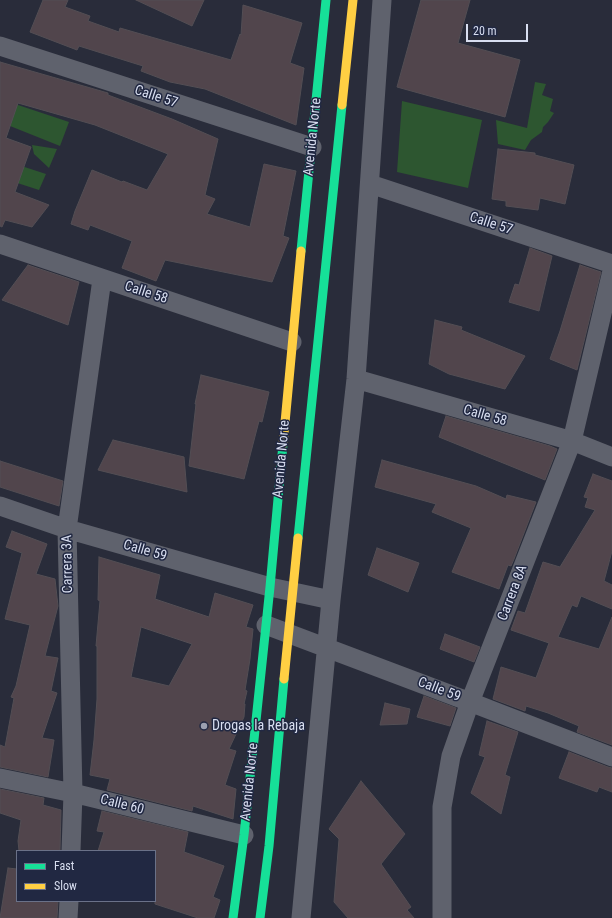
<!DOCTYPE html>
<style>
body{margin:0}
#map{position:relative;width:612px;height:918px;overflow:hidden;background:#292c3a;font-family:"Roboto Condensed",sans-serif}
canvas{display:block}
.legend{position:absolute;left:16px;top:850px;width:140px;height:52px;box-sizing:border-box;background:#212842;border:1px solid #6a7188;margin:0;padding:5px 7px;list-style:none;font-size:12px;color:#d8def0}
.legend li{display:flex;align-items:center;gap:8px;height:20px}
.legend b{width:20px;border:1px solid #6a7188}
.scale{position:absolute;left:466px;top:24px;width:62px;height:18px;box-sizing:border-box;border:2px solid #d8def0;border-top:0;padding-left:5px;font-size:12px;line-height:14px;white-space:nowrap;color:#d8def0;-webkit-text-stroke:3px #212842;paint-order:stroke}
</style>
<div id="map">
<canvas width="612" height="918"></canvas>
<ul class="legend">
<li><b style="height:5px;background:#16e098"></b>Fast</li>
<li><b style="height:5px;background:#ffcf43"></b>Slow</li>
</ul>
<div class="scale">20 m</div>
</div>
<script>
const g = document.querySelector('canvas').getContext('2d');
g.lineJoin = 'round';
function paint(path, color) {
  g.fillStyle = color;
  g.fill(path, 'evenodd');
}
function shape(rows) {
  const path = new Path2D();
  for (const r of rows) {
    path.moveTo(r[0], r[1]);
    for (let i = 2; i < r.length; i += 2) path.lineTo(r[i], r[i + 1]);
  }
  return path;
}
function strokePath(path, color, width, dash) {
  g.strokeStyle = color;
  g.lineWidth = width;
  g.lineCap = dash ? 'butt' : 'round';
  g.setLineDash(dash || []);
  g.stroke(path);
}
function write(font, color, halo, rows, align = 'center') {
  g.font = font + ' "Roboto Condensed",sans-serif';
  g.lineWidth = 3;
  g.setLineDash([]);
  g.textBaseline = 'middle';
  g.strokeStyle = halo;
  g.fillStyle = color;
  for (const [text, x, y, turn = 0] of rows) {
    g.save();
    g.translate(x, y);
    g.rotate((+turn || 0) * Math.PI / 180);
    g.textAlign = isNaN(turn) ? turn : align;
    if (halo) g.strokeText(text, 0, 0);
    g.fillText(text, 0, 0);
    g.restore();
  }
}
const green = shape([
 [535,82,546,84,542,95,553,99,550,111,554,113,548,122,543,127,542,132,531,140,525,150,498,144,496,120,527,128],
 [0,99,69,122,60,146,0,122],
 [402,101,482,120,468,188,397,172],
 [32,145,57,149,49,168,34,154],
 [0,159,46,174,39,190,5,179]
]);
const building = shape([
 [43,0,68,0,65,7,90,16,88,21,119,32,120,28,231,60,240,34,241,35,243,5,302,23,290,63,304,68,296,125,205,89,170,82,141,71,143,66,79,46,77,50,30,32,43,0],
 [136,0,204,0,192,26,136,0],
 [421,0,470,0,458,43,520,60,505,117,397,87,421,0],
 [0,62,108,93,108,95,172,119,218,139,205,195,215,199,207,214,250,227,264,164,296,171,283,236,289,238,272,282,165,260,156,281,122,268,132,241,90,225,88,230,71,224,75,211,92,170,122,182,123,181,147,190,168,154,95,125,18,103,6,138,31,147,15,192,49,205,32,227,5,220,2,227,0,226,0,62],
 [498,149,535,153,535,155,574,165,565,204,540,198,538,210,506,206,506,201,492,199,498,149],
 [530,248,552,256,539,311,509,302,515,284,519,285,530,248],
 [28,265,79,282,68,325,2,300,28,265],
 [580,265,601,272,577,370,550,359,560,331,580,265],
 [435,320,462,327,461,330,525,356,505,389,449,374,429,364,435,320],
 [201,375,269,392,262,422,259,421,244,479,189,466,196,404,195,404,201,375],
 [446,416,550,446,557,449,545,480,439,437,446,416],
 [113,440,184,457,187,492,98,470,113,440],
 [382,460,476,486,506,499,507,495,536,502,514,559,511,566,508,565,499,589,452,572,471,528,432,512,436,504,375,487,382,460],
 [0,461,63,481,59,506,0,487,0,461],
 [593,474,612,481,612,551,604,581,612,585,612,609,581,596,577,607,572,605,558,637,599,649,612,617,612,745,577,732,579,726,548,713,526,706,525,711,493,699,501,667,536,678,549,643,511,630,518,611,525,613,543,562,560,567,595,510,585,507,588,498,584,497,593,474],
 [12,531,47,544,36,574,55,579,58,606,45,656,58,658,51,691,57,693,42,738,54,740,48,777,0,767,0,745,5,747,14,698,11,697,16,686,30,625,5,619,22,553,6,547,12,531],
 [377,548,419,563,408,592,368,575,377,548],
 [99,557,160,575,155,599,209,617,215,593,253,605,246,627,253,629,250,659,245,690,247,691,244,704,245,704,244,717,229,749,236,751,225,785,236,789,233,819,193,806,192,811,107,790,110,779,90,775,94,740,97,699,97,646,96,646,100,601,98,600,99,557],
 [141,627,192,644,169,686,131,677,141,627],
 [445,634,480,647,474,662,440,649,445,634],
 [424,696,456,708,450,726,417,717,424,696],
 [385,703,410,709,407,724,380,725,385,703],
 [487,721,518,732,505,775,510,777,501,814,471,793,485,757,479,755,487,721],
 [569,752,608,767,612,768,612,792,599,787,597,792,559,778,569,752],
 [361,781,405,834,381,864,411,907,407,910,414,918,348,918,334,902,339,839,329,829,361,781],
 [0,789,44,798,43,805,61,810,60,851,19,851,18,841,21,820,0,813,0,789],
 [102,811,188,832,184,852,224,866,213,897,220,900,214,918,198,918,155,904,155,851,98,851,104,832,97,831,102,811],
 [8,868,17,869,17,901,58,901,57,918,0,918,8,868]
]);
const street = shape([
 [0,46,312,147],
 [370,184,612,264],
 [0,244,292,342],
 [356,379,572,441,612,457],
 [0,506,67,529,270,587,331,600],
 [266,625,470,702,612,757],
 [0,778,73,793,244,835],
 [71,851,73,793,67,529,102,279],
 [68,918,69,901],
 [301,918,331,600,356,379,382,0],
 [442,918,442,807,451,756,470,702,572,441,612,271]
]);
const fast = shape([
 [301,251,326,0],
 [298,538,342,105],
 [233,918,244,835,270,587,283,444],
 [260,918,269,846,284,679]
]);
const slow = shape([
 [342,105,353,0],
 [283,444,301,251],
 [284,679,298,538]
]);
const markers = [
 [204,726,4,"#9ba0b0"]
];
const streetNames = [
 ["Calle 57",156,97,18],
 ["Avenida Norte",313,137,-84],
 ["Calle 57",491,224,18],
 ["Calle 58",146,293,18],
 ["Calle 58",485,416,16],
 ["Avenida Norte",282,459,-85],
 ["Calle 59",145,551,16],
 ["Carrera 3A",68,564,-91],
 ["Carrera 8A",513,593,-69],
 ["Calle 59",439,690,21],
 ["Avenida Norte",250,782,-84],
 ["Calle 60",122,805,14]
];
const poiNames = [
 ["Drogas la Rebaja",212,726]
];
paint(green, '#2d5630');
paint(building, '#51454c');
strokePath(building, '#534e54', 1);
strokePath(street, '#5f626d', 19);
strokePath(fast, '#16e098', 9);
strokePath(slow, '#ffcf43', 9);
for (const [x, y, r, color] of markers) {
  const dot = new Path2D();
  dot.arc(x, y, r, 0, 2 * Math.PI);
  g.fillStyle = color;
  g.fill(dot);
  strokePath(dot, '#212842', 1.5);
}
write('14px', '#d8def0', '#212842', streetNames);
write('14px', '#d8def0', '#212842', poiNames, 'left');
</script>
